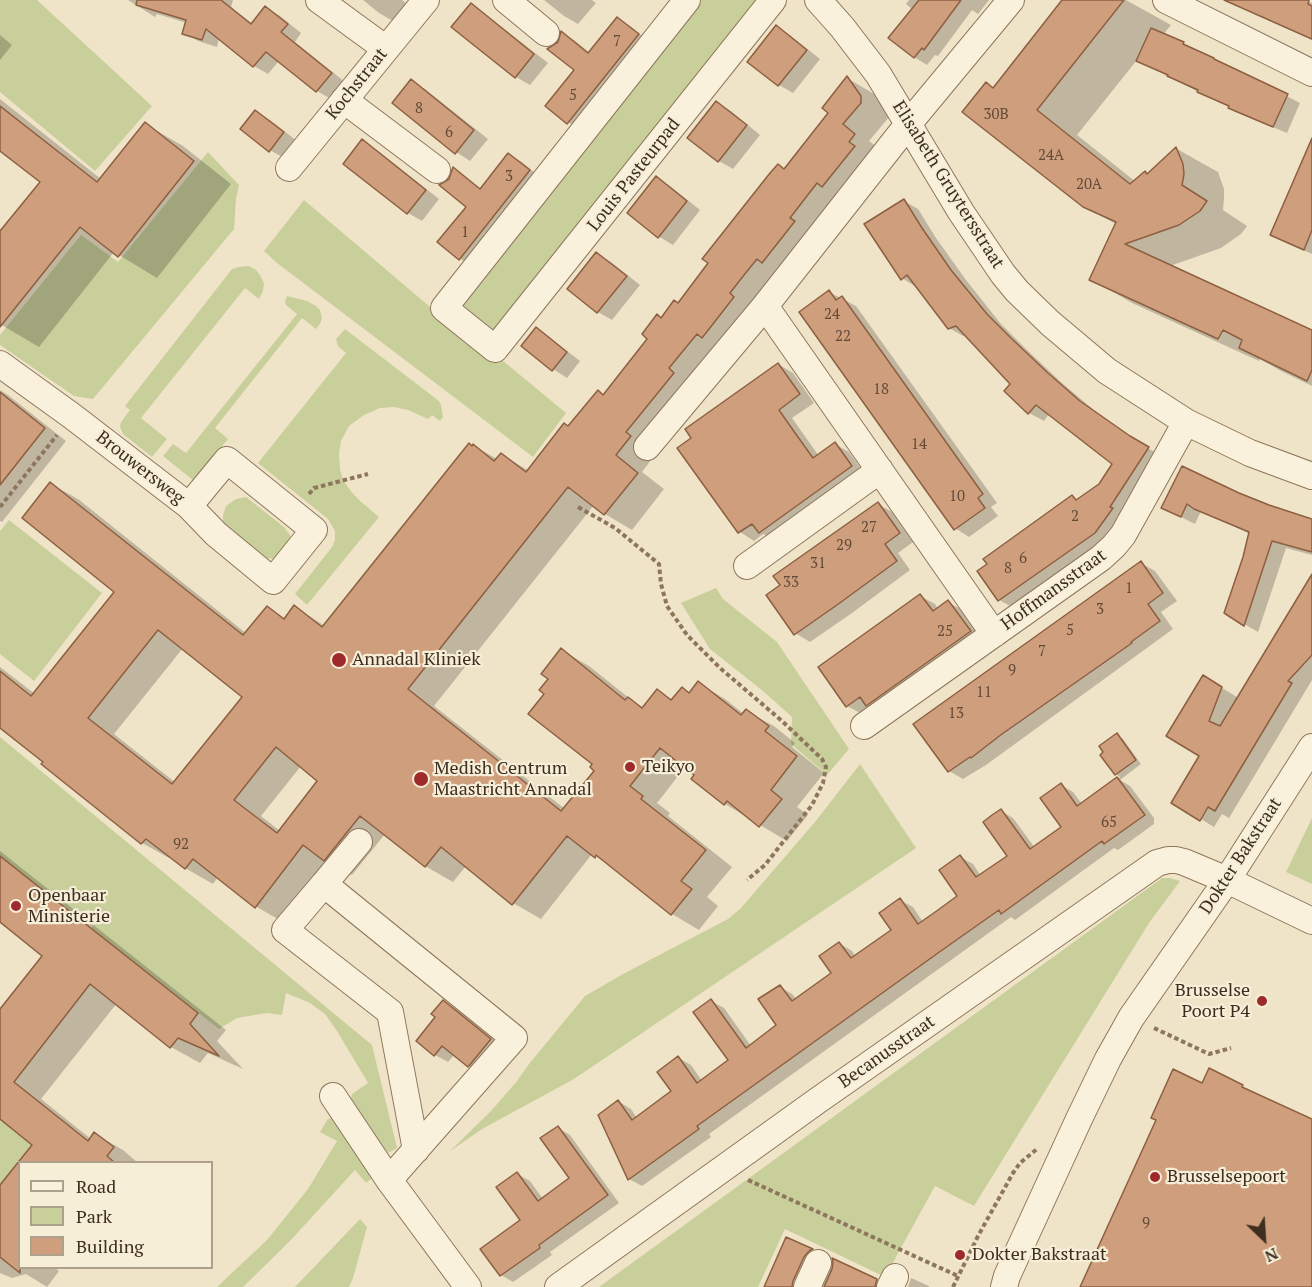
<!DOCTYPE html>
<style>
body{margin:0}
#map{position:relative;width:1312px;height:1287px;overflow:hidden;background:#f0e4c8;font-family:"PT Serif",serif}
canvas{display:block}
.legend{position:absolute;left:18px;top:1161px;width:195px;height:108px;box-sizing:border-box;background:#f7eed8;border:2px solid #ada18e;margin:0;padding:8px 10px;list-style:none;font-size:18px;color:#3d2e20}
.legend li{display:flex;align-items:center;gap:12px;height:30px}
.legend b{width:30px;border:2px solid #ada18e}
.north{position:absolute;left:1234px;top:1209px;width:60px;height:60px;-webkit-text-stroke:4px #f7eed8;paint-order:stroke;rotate:155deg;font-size:16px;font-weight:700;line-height:24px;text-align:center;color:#3d2e20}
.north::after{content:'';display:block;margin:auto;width:21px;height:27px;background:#3d2e20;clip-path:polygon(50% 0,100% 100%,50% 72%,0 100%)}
</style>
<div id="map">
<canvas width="1312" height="1287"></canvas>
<ul class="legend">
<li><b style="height:8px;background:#faf1dc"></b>Road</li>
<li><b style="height:16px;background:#c9cf9b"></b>Park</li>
<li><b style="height:16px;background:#cf9f7d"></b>Building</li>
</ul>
<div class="north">N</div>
</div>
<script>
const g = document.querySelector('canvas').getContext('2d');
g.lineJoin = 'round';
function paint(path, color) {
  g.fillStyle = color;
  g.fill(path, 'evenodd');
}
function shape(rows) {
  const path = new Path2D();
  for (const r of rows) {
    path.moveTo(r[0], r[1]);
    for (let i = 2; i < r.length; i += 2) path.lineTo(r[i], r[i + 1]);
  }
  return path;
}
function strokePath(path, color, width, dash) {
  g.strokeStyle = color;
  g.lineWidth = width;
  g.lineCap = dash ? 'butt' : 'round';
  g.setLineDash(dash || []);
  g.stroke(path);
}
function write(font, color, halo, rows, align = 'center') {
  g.font = font + ' "PT Serif",serif';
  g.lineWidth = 4.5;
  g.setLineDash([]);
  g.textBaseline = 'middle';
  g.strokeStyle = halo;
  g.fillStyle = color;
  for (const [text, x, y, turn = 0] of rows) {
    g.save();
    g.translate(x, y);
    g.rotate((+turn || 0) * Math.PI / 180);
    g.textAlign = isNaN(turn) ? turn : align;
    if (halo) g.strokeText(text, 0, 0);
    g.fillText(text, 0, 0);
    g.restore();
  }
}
const green = shape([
 [0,0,37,0,152,106,95,171,0,92],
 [694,0,767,0,490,350,566,413,533,457,277,263,264,251,304,200,442,317],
 [208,152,239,185,236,199,234,229,93,399,74,396,0,345,0,335,81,235,118,262],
 [249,266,256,270,260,275,264,283,263,291,259,299,245,288,141,418,167,439,152,457,123,434,120,427,121,422,130,410,125,406,232,269,239,267],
 [287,296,307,301,316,306,320,310,322,318,320,324,316,329,302,318,215,428,228,439,194,481,163,456,173,444,186,453,297,314,286,305,285,301],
 [345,329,439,401,441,405,443,417,440,421,432,415,428,419,408,410,394,407,380,408,364,415,349,426,341,441,339,453,340,469,343,480,350,490,359,500,379,517,307,605,295,594,332,547,335,540,335,531,328,519,258,463,346,353,338,346,336,339],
 [246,497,284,527,290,535,292,544,279,559,262,558,223,525,223,515,226,506,236,499],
 [9,520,102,593,34,681,0,654,0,531],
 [716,588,723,599,777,642,849,749,827,775,791,744,792,717,763,691,710,649,681,603],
 [0,737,372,1045,397,1148,388,1153,350,1103,352,1094,368,1083,337,1031,325,1014,310,1003,286,993,282,1015,267,1013,237,1018,219,1029,91,928,99,918,88,909,80,919,0,856],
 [860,764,916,848,574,1079,482,1129,449,1152,492,1110,517,1081,529,1064,585,996,623,974,728,919,741,908,815,822],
 [1312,818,1312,884,1286,872],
 [1162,878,1170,878,1180,881,1149,923,974,1206,935,1186,885,1277,785,1229,758,1287,599,1287],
 [334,1116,376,1175,366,1183,355,1170,289,1242,243,1287,217,1287,267,1240,308,1189,337,1141,320,1132,327,1120],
 [0,1119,42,1153,35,1162,23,1162,20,1160,0,1185],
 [360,1219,367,1227,353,1278,349,1287,295,1287]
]);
const shadow = shape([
 [128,0,233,0,231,7,253,24,266,8,280,16,301,33,295,42,345,82,331,99,317,91,279,61,268,74,254,66,219,38,217,47,198,41,184,33,187,23,157,14,155,17],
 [363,0,402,0,407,4,393,21,379,13],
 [544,0,592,0,596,3,578,24,564,16],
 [909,0,989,0,978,14,972,10,938,56,935,55,927,65,914,57,913,10,906,4],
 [1064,0,1126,0,1171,25,1163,35,1183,43,1300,103,1287,133,1243,115,1230,107,1212,99,1137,60,1077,135,1136,182,1148,175,1177,149,1218,172,1224,189,1224,198,1223,210,1247,226,1241,234,1221,248,1170,266,1312,332,1312,386,1281,371,1260,359,1259,361,1132,303,1091,279,1116,224,1083,206,986,84,994,89],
 [1234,0,1308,1,1312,3,1312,40,1258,16,1244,8],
 [471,5,485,14,548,63,530,85,516,77,453,27],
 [617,19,630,26,651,43,581,130,568,122,547,106,576,70,559,43,562,33,574,40,590,53],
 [777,27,791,36,820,59,793,93,779,85,749,62],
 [0,35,12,45,0,60],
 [847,78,874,94,890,116,869,141,882,151,642,472,664,489,632,530,605,514,594,505,434,706,565,809,596,771,594,764,546,694,550,679,561,650,589,666,634,702,644,708,658,691,673,700,690,694,698,683,725,699,744,714,746,711,774,726,795,743,792,747,824,773,797,807,808,815,787,841,725,804,696,774,686,766,657,803,670,813,668,816,732,867,707,897,718,906,699,930,672,914,615,868,592,854,541,919,513,903,466,866,453,882,425,866,385,834,352,875,329,862,283,922,255,906,218,877,213,884,185,868,171,857,169,858,142,843,0,726,0,667,35,694,116,592,51,484,78,499,247,634,267,608,286,619,295,607,325,626,474,446,497,459,501,454,529,471,568,427,604,396,649,339,662,319,678,304,778,166,785,170,830,113],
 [183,648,244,696,176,783,114,734],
 [301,766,319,781,280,831,261,816],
 [411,81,425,89,488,139,470,161,456,152],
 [0,99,101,179,145,124,183,146,231,184,157,278,114,252,39,347,0,324,0,234,42,182,0,149],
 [716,103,731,111,760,135,733,169,719,161],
 [256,112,270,120,297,141,284,158,270,150],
 [363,141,377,150,439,199,422,221,408,213,345,163],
 [1312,142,1312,254,1286,243,1272,234],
 [509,155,522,162,542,179,473,266,460,259,439,242,468,206,450,180,454,170,466,177,481,189],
 [656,178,670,186,700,210,673,245,658,236],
 [904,201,918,209,936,238,966,280,1001,324,1026,349,1062,383,1095,411,1144,446,1162,456,1109,541,1014,608,999,600,979,572,1072,497,1079,500,1100,485,1114,463,1049,414,1044,421,1029,413,1006,391,1013,384,966,335,963,336,949,328,916,287,902,278],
 [596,254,611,262,640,285,612,320,598,312,569,289],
 [829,292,856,306,997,503,991,507,998,516,969,537,955,528],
 [536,329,550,338,580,361,567,378,553,369],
 [778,364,793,373,814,403,792,418,819,456,835,444,849,452,865,474,774,540,763,534,754,541,740,532,680,448],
 [0,390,8,395,66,441,2,522,0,521],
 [1183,468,1269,506,1312,520,1312,555,1286,548,1258,632,1225,613,1250,534,1201,511,1195,524,1177,515],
 [878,504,892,512,913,542,898,553,910,570,852,613,810,642,795,633],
 [1141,563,1155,571,1177,601,1161,612,1173,629,986,765,963,779,949,771],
 [1312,577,1312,680,1229,818,1222,814,1214,827,1173,802,1201,755,1204,677,1237,697],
 [920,596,935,604,938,609,948,602,962,610,984,640,862,714,847,706],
 [1117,735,1123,739,1141,764,1120,780,1130,786,1154,818,1154,824,1118,850,1114,848,1015,920,1011,917,709,1134,711,1137,642,1186,629,1179,618,1101,631,1109,637,1118,673,1092,679,1058,691,1065,702,1081,730,1061,711,1001,724,1008,751,1046,778,1026,780,987,792,994,797,1000,833,973,839,943,852,951,856,957,893,930,900,900,913,907,923,922,960,896,960,857,973,864,981,876,1010,856,1001,811,1013,818,1035,848,1063,827,1061,785,1073,792,1082,804,1120,777,1116,774],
 [0,851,226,1030,217,1041,243,1069,208,1053,200,1063,171,1047,117,1003,41,1099,91,1139,95,1134,123,1150,137,1162,20,1162,34,1144,0,1118,0,1011,44,956,0,920],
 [443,1002,456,1009,503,1047,482,1073,469,1066,455,1054,448,1062,435,1055,418,1041,437,1017],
 [558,1128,570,1135,619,1203,550,1252,552,1255,513,1282,501,1275,522,1221,517,1174,530,1181,543,1199,571,1179],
 [0,1187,20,1268,55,1268,59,1271,47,1287,26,1274,12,1278,0,1273],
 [787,1239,812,1251,835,1264,877,1280,889,1287,765,1287],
 [911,1278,927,1285,930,1287,908,1287]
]);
const building = shape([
 [137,0,221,0,251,24,265,6,288,24,281,32,332,73,316,92,266,52,253,67,206,29,202,40,182,34,186,20,136,5,137,0],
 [919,0,961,0,924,50,922,48,914,58,888,38,919,0],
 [1062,0,1124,0,1037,110,1130,184,1145,171,1147,174,1176,147,1183,164,1184,174,1182,185,1207,201,1200,211,1179,225,1125,244,1312,330,1312,370,1307,381,1239,348,1242,340,1223,330,1218,339,1089,280,1116,222,1083,207,962,112,986,82,993,88,1062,0],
 [1224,0,1309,0,1308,4,1312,6,1312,39,1224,0],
 [471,3,534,54,515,78,451,27,471,3],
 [617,17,639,34,567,124,545,106,574,70,547,49,558,42,561,31,588,53,617,17],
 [776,25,807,50,778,86,747,62,776,25],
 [1151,28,1184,42,1183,44,1214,58,1214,59,1288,94,1273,127,1228,108,1229,106,1197,92,1198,90,1167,76,1168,75,1136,61,1151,28],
 [847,76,861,96,861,103,843,124,855,134,849,142,855,146,822,187,817,183,790,218,795,221,762,263,757,259,744,275,730,293,734,297,702,338,697,334,669,368,674,373,626,432,631,436,616,455,638,473,604,515,568,487,408,689,561,811,594,771,590,767,592,764,528,714,544,694,539,690,548,679,541,674,561,648,625,700,628,697,642,708,657,689,671,700,682,687,689,693,698,681,741,715,746,709,769,726,765,731,797,756,771,790,782,799,759,827,727,801,724,805,691,779,694,775,660,748,630,786,643,796,641,799,706,850,681,881,692,889,671,915,596,855,595,858,567,836,512,905,441,847,425,867,360,816,324,861,303,845,255,908,193,859,185,869,146,839,141,844,41,764,43,762,0,728,0,671,31,696,114,592,22,518,50,482,243,635,267,606,284,619,294,605,322,627,469,443,472,446,473,444,494,461,501,453,526,472,564,423,568,426,598,390,603,395,647,339,642,334,657,314,661,318,674,300,678,303,708,263,702,259,770,173,778,164,784,169,828,113,822,108,847,76],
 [158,630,242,697,172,784,88,718,158,630],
 [276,747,317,781,277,833,234,800,276,747],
 [411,79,474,130,455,154,392,103,411,79],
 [716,101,747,125,718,162,687,138,716,101],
 [0,106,97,182,145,122,194,161,118,257,80,227,0,327,0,231,40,182,0,151,0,106],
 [255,110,284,132,269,152,240,129,255,110],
 [1312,138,1312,230,1304,250,1270,235,1312,138],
 [362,139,426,190,407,214,343,164,362,139],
 [508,153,530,170,459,260,437,242,466,207,439,185,449,179,453,167,480,189,508,153],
 [656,176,687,201,658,238,627,213,656,176],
 [904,199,922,228,951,270,987,314,1012,339,1048,373,1080,401,1130,436,1149,447,1110,507,1113,508,1095,533,998,601,977,571,987,564,983,559,1072,495,1076,500,1099,484,1112,464,1036,405,1028,414,1004,391,1010,384,956,326,948,329,907,275,901,280,864,224,904,199],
 [596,252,627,276,597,313,567,289,596,252],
 [829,290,836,300,842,296,983,494,978,498,985,508,954,530,799,312,829,290],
 [536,327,567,352,552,371,521,346,536,327],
 [778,363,800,394,779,410,793,430,813,458,835,442,852,466,759,533,752,524,738,533,677,448,691,438,685,429,778,363],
 [0,392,45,428,0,485,0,392],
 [1182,466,1239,493,1269,505,1312,519,1312,552,1272,541,1244,626,1224,613,1243,557,1249,532,1194,509,1187,504,1181,517,1161,508,1182,466],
 [878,502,900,533,885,544,897,561,837,605,794,635,766,595,780,585,773,576,878,502],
 [1141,561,1163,593,1148,604,1160,621,1131,642,1132,643,1002,734,971,758,970,757,948,772,913,724,1141,561],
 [1312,574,1312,655,1288,681,1292,683,1215,811,1208,807,1200,821,1171,803,1199,756,1166,736,1203,675,1222,687,1209,721,1220,726,1312,574],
 [920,594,933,611,948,600,971,631,866,706,860,697,846,707,818,667,920,594],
 [1117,733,1136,760,1115,775,1100,755,1103,752,1099,746,1117,733],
 [1117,777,1145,815,1104,844,1102,841,1001,914,999,910,938,953,697,1126,699,1129,628,1180,598,1115,618,1100,632,1120,671,1091,657,1072,678,1056,697,1083,728,1060,693,1012,711,999,746,1048,776,1025,758,999,780,985,792,1001,831,973,819,956,839,942,851,958,891,930,879,913,900,898,918,924,938,910,957,896,939,870,960,855,976,877,1007,856,983,822,992,815,1001,809,1030,849,1061,827,1040,798,1061,783,1077,806,1117,777],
 [0,856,198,1013,190,1024,219,1056,178,1038,170,1048,90,984,14,1082,88,1141,94,1132,114,1147,107,1156,114,1162,20,1162,20,1273,0,1257,0,1185,32,1145,0,1119,0,1009,42,956,0,922,0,856],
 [443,1000,491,1039,468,1067,442,1046,434,1056,416,1041,435,1017,431,1014,443,1000],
 [1209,1068,1243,1085,1242,1087,1312,1119,1312,1287,1080,1287,1156,1120,1151,1118,1173,1069,1202,1083,1209,1068],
 [558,1126,608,1195,539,1245,540,1248,500,1276,480,1249,520,1220,496,1187,517,1172,538,1201,569,1178,540,1138,558,1126],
 [786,1237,813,1249,809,1251,804,1257,793,1281,792,1287,764,1287,786,1237],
 [832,1258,877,1279,875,1287,824,1287,832,1269,833,1262,832,1258]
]);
const path = shape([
 [309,494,314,488,368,474],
 [0,507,57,435],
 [578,507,615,528,659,564,661,584,667,606,687,635,720,668,782,721,822,759,826,767,823,783,812,805,765,865,747,880],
 [1154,1028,1209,1054,1231,1048],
 [748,1180,958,1276],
 [953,1287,978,1236,1013,1173,1020,1163,1037,1149]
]);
const minor = shape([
 [319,0,386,49],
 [506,0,546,33],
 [687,0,444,308,495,349,773,0],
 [818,0,842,27,878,74,961,212,1003,274,1017,291,1050,323,1107,371,1186,422,1250,453,1312,476],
 [1166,0,1312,73],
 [344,100,437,170],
 [289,168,426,0],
 [765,306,994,634],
 [0,364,72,416,189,506,216,534,273,581,314,530,227,460,189,506],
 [647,447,765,306,909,123,1011,0],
 [747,566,880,470],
 [864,726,1101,558,1114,546,1123,535,1186,422],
 [324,884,359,842],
 [333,1096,389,1180,468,1287],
 [389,1180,514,1038,324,884,285,930,390,1012,416,1150],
 [558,1287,817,1101,1157,863,1168,860,1176,860,1184,862,1227,880,1312,921],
 [807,1287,818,1263],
 [890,1287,895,1277],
 [1004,1287,1007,1276,1079,1119,1108,1059,1131,1018,1227,880,1312,747]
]);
const markers = [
 [339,660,8,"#9e2a2b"],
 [630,767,6,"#9e2a2b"],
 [421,779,8,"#9e2a2b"],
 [16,906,6,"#9e2a2b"],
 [1262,1001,6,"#9e2a2b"],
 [1155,1177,6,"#9e2a2b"],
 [960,1255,6,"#9e2a2b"]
];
const numberNames = [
 ["7",617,42],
 ["5",573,96],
 ["8",419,109],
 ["30B",996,115],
 ["6",449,133],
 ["24A",1051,156],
 ["3",509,177],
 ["20A",1089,185],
 ["1",465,233],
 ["24",832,315],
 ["22",843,337],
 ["18",881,390],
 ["14",919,445],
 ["10",957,497],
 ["2",1075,517],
 ["27",869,528],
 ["29",844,546],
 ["6",1023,559],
 ["31",818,564],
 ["8",1008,569],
 ["33",791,583],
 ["1",1129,589],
 ["3",1100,610],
 ["5",1070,631],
 ["25",945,632],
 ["7",1042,652],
 ["9",1012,671],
 ["11",984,693],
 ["13",956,714],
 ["65",1109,823],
 ["92",181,845],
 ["9",1146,1224]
];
const streetNames = [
 ["Kochstraat",357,84,-51],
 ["Louis Pasteurpad",634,175,-52],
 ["Elisabeth Gruytersstraat",948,185,58],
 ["Brouwersweg",140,468,38],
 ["Hoffmansstraat",1054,590,-36],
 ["Dokter Bakstraat",1241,856,-57],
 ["Becanusstraat",887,1052,-35]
];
const poiNames = [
 ["Annadal Kliniek",352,660],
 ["Teikyo",642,767],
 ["Medish Centrum",434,769],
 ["Maastricht Annadal",434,790],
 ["Openbaar",28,896],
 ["Ministerie",28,917],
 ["Brusselse",1250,991,"right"],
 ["Poort P4",1250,1012,"right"],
 ["Brusselsepoort",1167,1177],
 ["Dokter Bakstraat",972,1255]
];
paint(green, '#c9cf9b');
paint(shadow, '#0003');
paint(building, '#cf9f7d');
strokePath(building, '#8d5f41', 1.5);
strokePath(minor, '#8d765c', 28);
strokePath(path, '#8d765c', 4, [4.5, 3]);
strokePath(minor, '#faf1dc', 26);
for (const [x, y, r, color] of markers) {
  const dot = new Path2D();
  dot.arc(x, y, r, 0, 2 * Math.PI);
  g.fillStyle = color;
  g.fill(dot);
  strokePath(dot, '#f7eed8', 2);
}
write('15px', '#624a37', null, numberNames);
write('18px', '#3d2e20', '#f7eed8', streetNames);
write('18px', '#3d2e20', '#f7eed8', poiNames, 'left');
</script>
